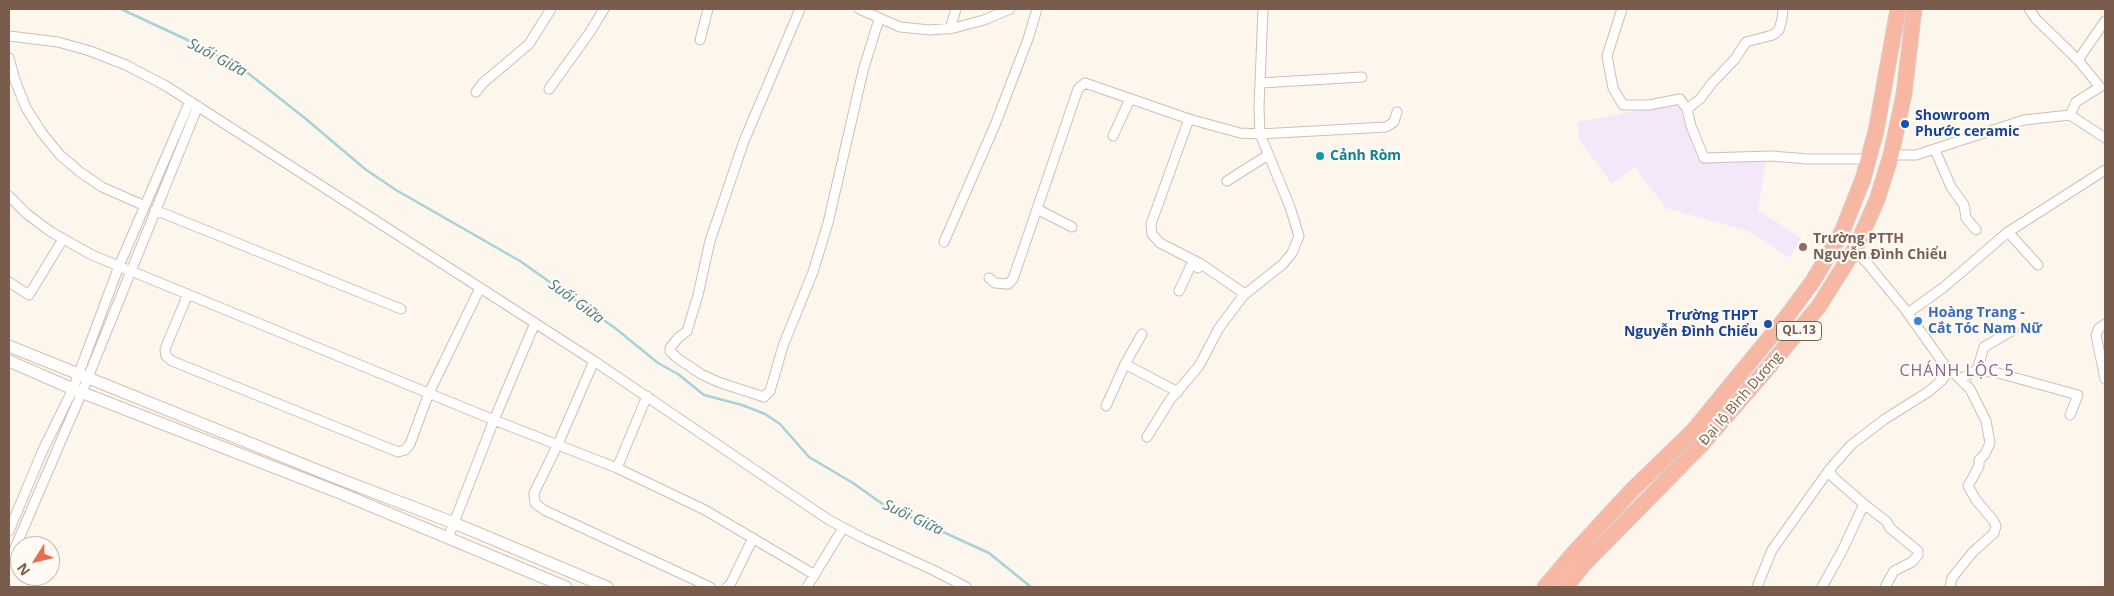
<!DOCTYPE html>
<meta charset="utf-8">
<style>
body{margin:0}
#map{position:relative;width:2114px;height:596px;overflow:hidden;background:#fdf6ec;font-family:"Open Sans",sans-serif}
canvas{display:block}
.frame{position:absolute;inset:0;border:10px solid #7a5c4d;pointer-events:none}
.north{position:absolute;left:10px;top:536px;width:50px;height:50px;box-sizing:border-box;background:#fffaf3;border:1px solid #cabbb1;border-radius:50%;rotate:234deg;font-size:14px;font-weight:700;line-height:20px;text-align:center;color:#7a5c4d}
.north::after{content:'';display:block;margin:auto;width:18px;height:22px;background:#e76f51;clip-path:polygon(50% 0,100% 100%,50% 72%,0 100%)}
</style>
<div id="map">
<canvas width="2114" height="596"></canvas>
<div class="frame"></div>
<div class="north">N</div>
</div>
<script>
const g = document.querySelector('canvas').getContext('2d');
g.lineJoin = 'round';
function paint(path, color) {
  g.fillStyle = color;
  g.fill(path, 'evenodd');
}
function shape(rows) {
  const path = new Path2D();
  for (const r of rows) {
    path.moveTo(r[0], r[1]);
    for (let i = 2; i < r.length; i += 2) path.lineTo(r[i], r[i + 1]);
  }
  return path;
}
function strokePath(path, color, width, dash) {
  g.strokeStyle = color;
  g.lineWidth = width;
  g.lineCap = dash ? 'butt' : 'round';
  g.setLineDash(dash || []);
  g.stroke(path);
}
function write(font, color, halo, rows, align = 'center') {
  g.font = font + ' "Open Sans",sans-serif';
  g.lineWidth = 4.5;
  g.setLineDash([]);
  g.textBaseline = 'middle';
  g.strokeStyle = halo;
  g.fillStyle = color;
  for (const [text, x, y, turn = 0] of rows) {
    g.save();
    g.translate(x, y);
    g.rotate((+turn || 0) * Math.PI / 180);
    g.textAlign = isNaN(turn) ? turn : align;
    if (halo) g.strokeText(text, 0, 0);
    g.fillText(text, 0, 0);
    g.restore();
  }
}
const education = shape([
 [1678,103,1696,156,1701,160,1767,157,1758,210,1801,238,1790,258,1748,231,1666,208,1635,167,1612,184,1580,141,1577,122]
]);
const stream = shape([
 [121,9,194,43,244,70,306,119,365,169,396,190,520,261,615,328,658,363,678,374,704,395,742,405,765,414,780,424,809,457,853,483,884,505,989,553,1031,587]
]);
const street = shape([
 [800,9,744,141,710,241,698,295,687,331,678,338,670,348,670,351,677,358,701,374,718,382,764,397,770,391,783,346,813,272,828,223,863,71,879,19],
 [859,9,900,27,930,30,954,28,984,20,1010,9],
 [1622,9,1607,56,1613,88,1623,105,1649,105,1680,99,1687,109,1700,99,1712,83,1735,59,1746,42,1773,35,1779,30,1782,19,1783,9],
 [2029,9,2036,19,2078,60,2100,87,2076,102,2070,115],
 [950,29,956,9],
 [9,36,58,42,90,51,126,65,166,86,594,361,829,520,863,538,935,571,966,587],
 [700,40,708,9],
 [9,58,15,80,26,108,42,133,60,155,80,172,102,187,145,206],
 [2078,60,2105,21],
 [1260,83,1362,77],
 [549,89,590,32,604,9],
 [476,92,483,83,529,44,551,9],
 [1687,109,1691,126,1704,158,1771,156,1808,159,1869,159],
 [1189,119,1151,224,1152,234,1160,243,1201,264,1245,294],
 [1113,136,1130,99],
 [1935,150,1951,187,1964,205,1966,218,1976,230],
 [1891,155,1916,155,2024,120,2070,115,2105,138],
 [1227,181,1268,155],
 [9,196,27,214,51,232,92,255,494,420,617,468,705,510,815,575],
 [1037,209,1072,227],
 [155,210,401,309],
 [2008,232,2038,265],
 [944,242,995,125,1028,39,1037,9],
 [1854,251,1867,263,1904,308,1946,367,1956,375,1970,389,1986,421,1990,443,1985,454,1979,460,1979,466,1968,486,1976,500,1993,520,1996,526,1994,533,1972,553,1952,578,1950,587],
 [989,278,995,283,1008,284,1013,279,1078,89,1085,83,1189,119,1240,133,1260,134,1386,127,1394,122,1397,112],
 [9,282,29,295,63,239],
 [1179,291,1192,263,1198,268],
 [188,294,165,349,166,356,172,361,398,452,405,450,410,444,429,393,480,288],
 [1908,313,1944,287,2008,232,2105,170],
 [2105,324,2099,328,2096,335,2105,379],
 [1142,334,1125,364,1178,392],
 [594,361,558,444,534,493,535,503,544,510,710,587],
 [1977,370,1984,347,2013,330],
 [1960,379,1977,370,1998,373,2078,395,2070,415],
 [1106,406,1125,364],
 [1147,437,1170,400,1199,366,1219,328,1243,296,1283,264,1292,253,1299,236,1290,207,1260,134,1259,107,1263,9],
 [617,468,647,396],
 [1864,504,1887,522,1890,528,1918,551,1918,555,1912,562,1894,571,1885,587],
 [9,531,42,452,73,389,119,266,190,101],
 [448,538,494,420,535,323],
 [9,562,82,392,198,106],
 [727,587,730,585,753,538],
 [807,587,843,528],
 [1757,587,1772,550,1829,470],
 [1822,587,1842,551,1864,504,1834,478,1829,470,1851,445,1885,419,1928,392,1942,380,1950,370]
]);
const secondary = shape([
 [9,346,329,475,454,523,607,587],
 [9,361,73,389,340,493,566,587]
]);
const highway = shape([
 [1545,587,1573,554,1632,490,1694,430,1785,319,1813,281,1842,232,1863,179,1876,131,1898,9],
 [1565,587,1586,562,1702,444,1767,369,1819,306,1856,247,1877,200,1891,155,1904,94,1914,9]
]);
const markers = [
 [1905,124,5,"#1a4fb4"],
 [1320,156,5,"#0f9aa8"],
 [1803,247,5,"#8d6e63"],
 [1918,321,5,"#3f7fe0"],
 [1768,324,5,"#1a4fb4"]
];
const shields = [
 [1799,331,45]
];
const shieldNames = [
 ["QL.13",1799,331]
];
const transitNames = [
 ["Showroom",1915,116],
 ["Phước ceramic",1915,132],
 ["Trường THPT",1758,316,"right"],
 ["Nguyễn Đình Chiểu",1758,332,"right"]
];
const cultureNames = [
 ["Cảnh Ròm",1330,156]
];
const educationNames = [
 ["Trường PTTH",1813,239],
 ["Nguyễn Đình Chiểu",1813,255]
];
const shopNames = [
 ["Hoàng Trang -",1928,313],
 ["Cắt Tóc Nam Nữ",1928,329]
];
const streetNames = [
 ["Đại lộ Bình Dương",1741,399,-49]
];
const waterNames = [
 ["Suối Giữa",217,58,28],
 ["Suối Giữa",576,302,36],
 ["Suối Giữa",913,518,25]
];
const quarterNames = [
 ["CHÁNH LỘC 5",1957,371]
];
paint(education, '#f3e8fa');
strokePath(stream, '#a5d3da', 2.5);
strokePath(street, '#d1beb0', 11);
strokePath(secondary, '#d6c0b0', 13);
strokePath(highway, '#dad1cd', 17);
strokePath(street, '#fff', 9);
strokePath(secondary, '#fff', 11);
strokePath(highway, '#f7b7a3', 15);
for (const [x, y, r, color] of markers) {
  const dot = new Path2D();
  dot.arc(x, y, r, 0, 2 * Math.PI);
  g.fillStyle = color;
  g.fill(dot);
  strokePath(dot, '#fffaf3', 2);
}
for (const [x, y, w] of shields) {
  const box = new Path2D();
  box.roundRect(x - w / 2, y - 9.5, w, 19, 4);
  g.fillStyle = '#fffaf3';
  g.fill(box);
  strokePath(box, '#7a5c4d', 1);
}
write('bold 12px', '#7a5c4d', null, shieldNames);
write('bold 14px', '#164399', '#fffaf3', transitNames, 'left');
write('bold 14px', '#0d838f', '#fffaf3', cultureNames, 'left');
write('bold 14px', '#785e54', '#fffaf3', educationNames, 'left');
write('bold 14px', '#366cbe', '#fffaf3', shopNames, 'left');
write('14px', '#7a5c4d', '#fffaf3', streetNames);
write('italic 15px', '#437c86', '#fffaf3', waterNames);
g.letterSpacing = '1px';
write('16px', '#846695', '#fffaf3', quarterNames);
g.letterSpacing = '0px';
</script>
